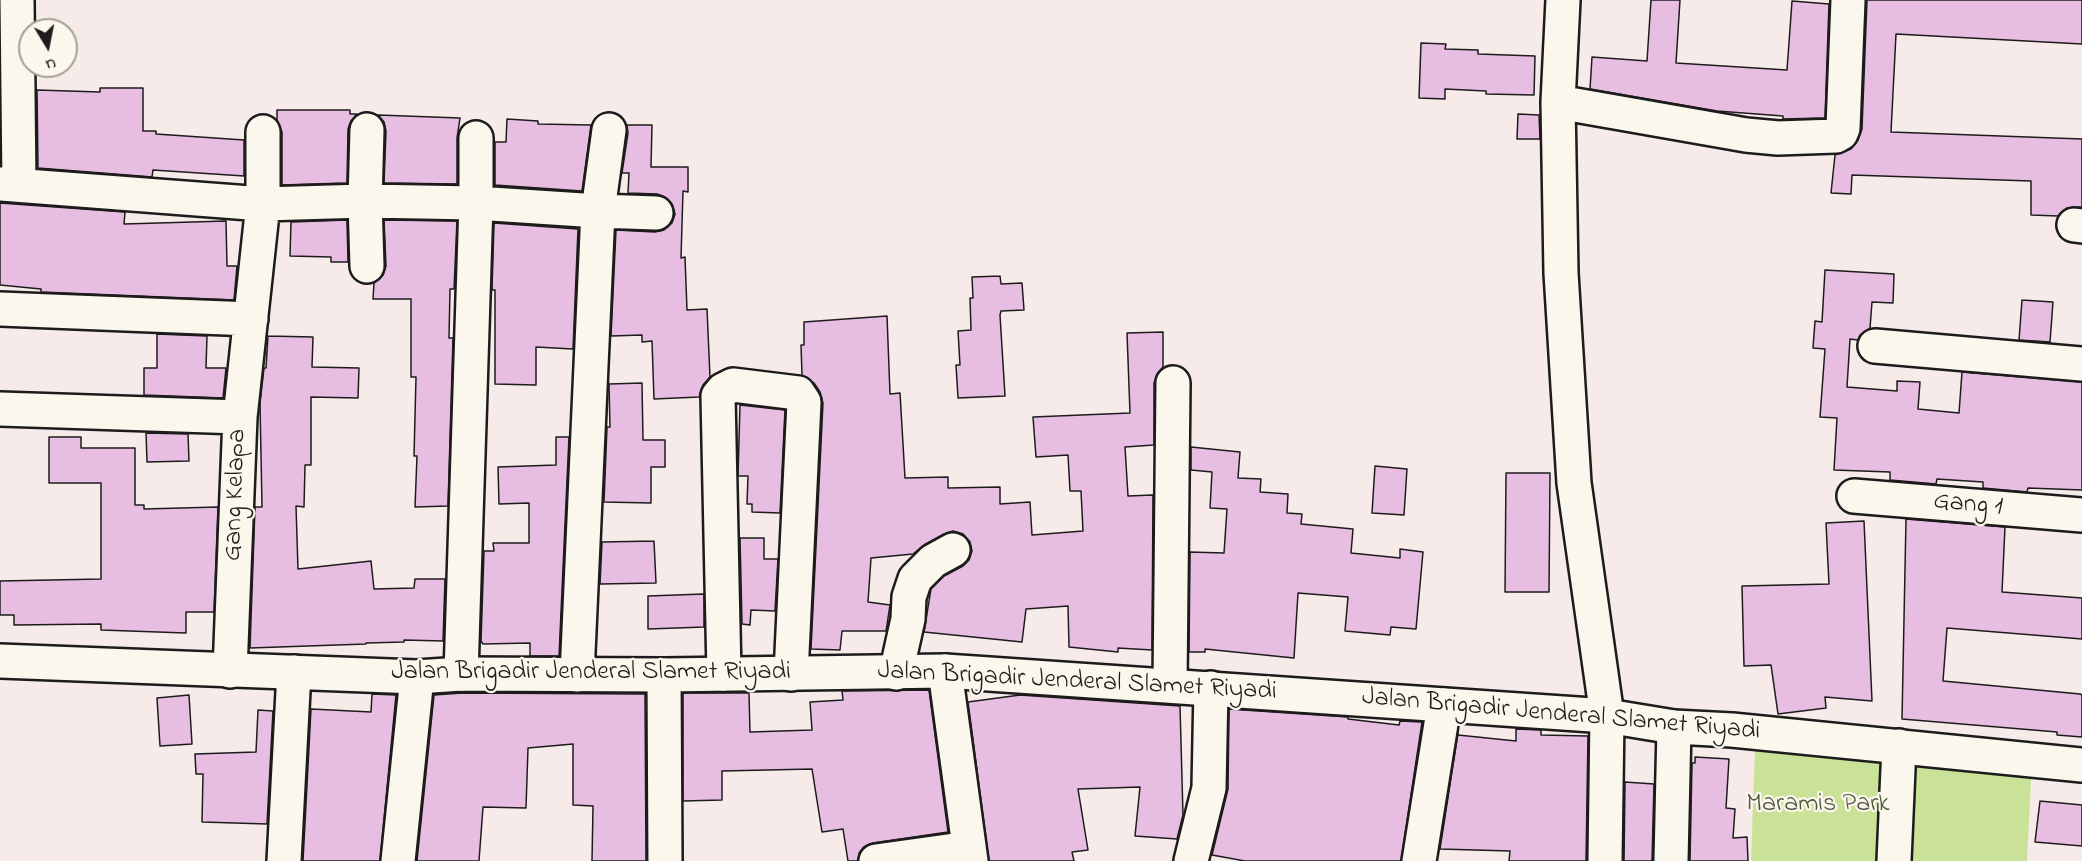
<!DOCTYPE html>
<style>
body{margin:0}
#map{position:relative;width:2082px;height:861px;overflow:hidden;background:#f7ebea;font-family:"Indie Flower",sans-serif}
canvas{display:block}
.north{position:absolute;left:18px;top:18px;width:60px;height:60px;box-sizing:border-box;background:#fbf7ec;border:2px solid #a29f99;border-radius:50%;rotate:170deg;font-size:16px;font-weight:700;line-height:24px;text-align:center;color:#1c1c1c}
.north::after{content:'';display:block;margin:auto;width:21px;height:27px;background:#1c1c1c;clip-path:polygon(50% 0,100% 100%,50% 72%,0 100%)}
</style>
<div id="map">
<canvas width="2082" height="861"></canvas>
<div class="north">U</div>
</div>
<script>
const g = document.querySelector('canvas').getContext('2d');
g.lineJoin = 'round';
function paint(path, color) {
  g.fillStyle = color;
  g.fill(path, 'evenodd');
}
function shape(rows) {
  const path = new Path2D();
  for (const r of rows) {
    path.moveTo(r[0], r[1]);
    for (let i = 2; i < r.length; i += 2) path.lineTo(r[i], r[i + 1]);
  }
  return path;
}
function strokePath(path, color, width, dash) {
  g.strokeStyle = color;
  g.lineWidth = width;
  g.lineCap = dash ? 'butt' : 'round';
  g.setLineDash(dash || []);
  g.stroke(path);
}
function write(font, color, halo, rows, align = 'center') {
  g.font = font + ' "Indie Flower",sans-serif';
  g.lineWidth = 4.5;
  g.setLineDash([]);
  g.textBaseline = 'middle';
  g.strokeStyle = halo;
  g.fillStyle = color;
  for (const [text, x, y, turn = 0] of rows) {
    g.save();
    g.translate(x, y);
    g.rotate((+turn || 0) * Math.PI / 180);
    g.textAlign = isNaN(turn) ? turn : align;
    if (halo) g.strokeText(text, 0, 0);
    g.fillText(text, 0, 0);
    g.restore();
  }
}
const green = shape([
 [1755,748,1880,755,1879,861,1751,861],
 [1908,752,2032,761,2027,861,1904,861]
]);
const building = shape([
 [1651,0,1680,0,1676,63,1787,70,1792,1,1829,4,1825,118,1783,119,1783,116,1717,111,1590,89,1592,57,1647,61,1651,0],
 [1867,0,2082,0,2082,44,1896,34,1891,132,2082,139,2082,207,2067,208,2058,216,2031,215,2031,181,1852,175,1851,194,1831,193,1835,155,1851,149,1858,140,1862,129,1867,0],
 [1421,43,1446,44,1445,49,1478,50,1478,54,1535,56,1534,95,1486,94,1486,91,1445,89,1445,99,1419,98,1421,43],
 [100,88,143,88,143,131,156,131,156,134,244,140,244,176,153,170,152,177,38,168,37,90,100,92,100,88],
 [277,110,350,110,350,114,357,114,351,121,348,129,347,183,282,185,282,132,277,120,277,110],
 [1518,114,1539,115,1540,139,1517,139,1518,114],
 [378,115,460,118,457,138,457,184,384,183,386,131,384,122,378,115],
 [507,119,538,121,538,124,591,125,582,191,495,185,495,142,506,142,507,119],
 [627,125,652,125,651,167,688,167,688,192,683,191,681,258,685,257,687,310,707,309,710,377,703,385,699,397,654,399,652,341,642,342,642,335,611,336,616,230,655,232,664,230,672,223,675,214,672,204,665,197,657,194,628,193,629,173,622,173,628,133,627,125],
 [0,203,125,212,124,224,226,221,227,266,237,266,234,300,41,292,41,289,0,285,0,203],
 [347,220,348,262,331,262,331,257,290,256,291,222,347,220],
 [384,220,457,221,454,289,450,289,449,338,453,338,448,506,415,507,417,456,414,456,416,377,411,377,411,299,373,299,374,283,383,275,386,266,384,220],
 [494,223,578,229,573,349,536,347,536,385,495,384,495,290,492,290,494,223],
 [1825,270,1894,274,1893,303,1872,302,1870,328,1860,335,1858,340,1850,339,1847,387,1897,391,1897,381,1920,382,1918,409,1959,413,1962,372,2082,382,2082,490,2028,488,2027,492,1983,488,1983,482,1937,479,1936,484,1890,480,1890,472,1834,470,1837,418,1820,417,1825,349,1813,348,1815,321,1822,322,1825,270],
 [1000,276,1001,284,1022,283,1024,310,1001,311,1000,315,1005,396,958,398,956,365,960,365,958,331,971,330,970,298,973,298,972,277,1000,276],
 [2022,300,2053,302,2050,342,2019,340,2022,300],
 [887,316,890,394,900,393,905,478,948,477,948,488,1000,487,1000,504,1030,502,1032,535,1083,531,1081,491,1070,491,1068,455,1036,457,1033,417,1130,413,1127,333,1163,332,1163,367,1157,374,1154,383,1154,445,1125,447,1128,496,1153,495,1152,650,1118,648,1118,652,1069,647,1068,606,1026,609,1022,642,924,632,931,589,944,576,963,566,969,560,972,551,970,542,963,534,953,531,944,534,924,545,913,554,871,558,868,602,890,605,886,631,842,631,840,650,811,649,823,403,820,392,814,383,802,375,801,345,804,345,804,322,887,316],
 [157,334,207,336,206,368,226,368,223,398,144,395,144,368,157,368,157,334],
 [268,336,313,337,312,367,359,368,358,398,311,397,311,465,305,465,304,507,296,506,298,569,371,561,374,589,414,588,415,579,445,579,443,641,404,640,404,642,366,643,366,644,250,648,255,507,262,507,260,403,264,368,266,368,268,336],
 [642,383,643,440,665,440,665,467,651,467,651,503,604,502,607,427,610,427,609,384,642,383],
 [740,405,785,410,780,513,752,512,752,504,747,504,748,476,738,476,740,405],
 [146,433,188,434,189,461,147,462,146,433],
 [49,437,81,437,81,448,135,448,135,505,144,505,144,509,218,507,214,612,186,612,186,633,101,630,101,624,14,625,14,615,0,615,0,581,101,579,101,483,49,483,49,437],
 [556,437,569,437,559,656,530,656,530,643,483,644,481,641,484,551,494,551,493,543,529,543,529,503,499,504,498,467,556,465,556,437],
 [1191,447,1240,452,1238,478,1261,479,1260,492,1288,494,1287,513,1302,514,1301,524,1353,529,1351,553,1400,558,1400,549,1423,552,1416,629,1391,627,1390,635,1345,631,1348,597,1298,593,1294,658,1205,649,1205,652,1189,652,1190,552,1224,553,1227,509,1210,508,1212,472,1191,470,1191,447],
 [1375,466,1407,469,1404,515,1372,513,1375,466],
 [1506,473,1550,473,1549,592,1505,592,1506,473],
 [1906,519,2005,527,2002,592,2082,598,2082,639,1947,628,1943,681,2080,694,2082,695,2082,737,2057,735,2057,732,1902,719,1906,519],
 [1864,521,1872,701,1825,697,1826,708,1778,714,1771,665,1744,666,1742,586,1829,584,1826,523,1864,521],
 [740,538,764,538,764,559,778,559,775,611,751,610,750,625,742,624,740,538],
 [654,541,656,583,600,584,602,542,654,541],
 [704,594,704,627,648,629,648,596,704,594],
 [929,690,948,832,873,843,864,847,859,853,858,861,848,861,843,829,822,832,812,769,722,771,722,800,683,801,683,693,749,693,750,732,812,730,810,702,843,700,842,691,929,690],
 [462,693,645,694,646,861,592,861,593,806,573,805,573,744,528,748,526,808,483,807,479,861,417,861,434,695,462,693],
 [372,694,396,695,380,861,303,861,311,709,371,712,372,694],
 [189,695,192,744,160,746,157,698,189,695],
 [1020,695,1180,706,1183,815,1177,839,1135,836,1140,787,1078,789,1088,850,1072,852,1074,861,989,861,968,702,1020,695],
 [1229,709,1348,717,1348,719,1399,725,1400,721,1422,722,1401,861,1245,861,1212,855,1228,789,1229,709],
 [258,710,273,711,267,824,202,822,203,774,196,774,195,754,256,752,258,710],
 [1516,729,1541,730,1541,735,1588,736,1586,861,1509,861,1510,851,1440,849,1458,733,1458,735,1516,741,1516,729],
 [1695,757,1729,759,1726,808,1735,809,1733,838,1747,837,1748,861,1690,861,1692,763,1695,763,1695,757],
 [1625,782,1654,784,1652,861,1624,861,1625,782],
 [2040,801,2082,805,2082,846,2035,842,2040,801]
]);
const minor = shape([
 [17,0,19,185],
 [1563,0,1558,102,1561,273,1574,483,1607,716,1605,861],
 [1558,102,1746,135,1778,138,1836,136,1841,133,1843,128,1848,0],
 [367,130,365,201,367,266],
 [609,130,598,211,656,213],
 [0,184,263,204,365,201,476,203,598,211,577,675],
 [2074,225,2082,226],
 [0,309,251,319],
 [1875,346,2082,364],
 [0,409,240,417],
 [1854,496,2082,515],
 [230,671,240,417,263,204,263,132],
 [945,671,971,861],
 [896,673,908,619,909,597,915,579,933,561,953,550],
 [461,674,476,203,476,138],
 [724,674,718,396,723,390,733,385,798,393,804,402,791,674],
 [664,675,665,861],
 [1170,685,1173,383],
 [284,861,294,672],
 [398,861,417,677],
 [876,861,969,848],
 [1191,861,1209,788,1211,688],
 [1419,861,1444,705],
 [1671,861,1674,727],
 [1894,861,1899,746]
]);
const major = shape([
 [0,661,417,677,461,674,664,675,945,671,1607,716,1674,727,1732,730,2082,765]
]);
const streetNames = [
 ["Gang Kelapa",237,495,-88],
 ["Gang 1",1968,506,5],
 ["Jalan Brigadir Jenderal Slamet Riyadi",591,674],
 ["Jalan Brigadir Jenderal Slamet Riyadi",1077,683,3],
 ["Jalan Brigadir Jenderal Slamet Riyadi",1561,716,5]
];
const parkNames = [
 ["Maramis Park",1818,806]
];
paint(green, '#cae298');
paint(building, '#e8bde2');
strokePath(building, '#1c1c1c', 1.5);
strokePath(minor, '#1c1c1c', 38);
strokePath(major, '#1c1c1c', 38);
strokePath(minor, '#fbf7ec', 33);
strokePath(major, '#fbf7ec', 33);
write('26px', '#1c1c1c', '#fbf7ec', streetNames);
write('26px', '#505741', '#fbf7ec', parkNames);
</script>
